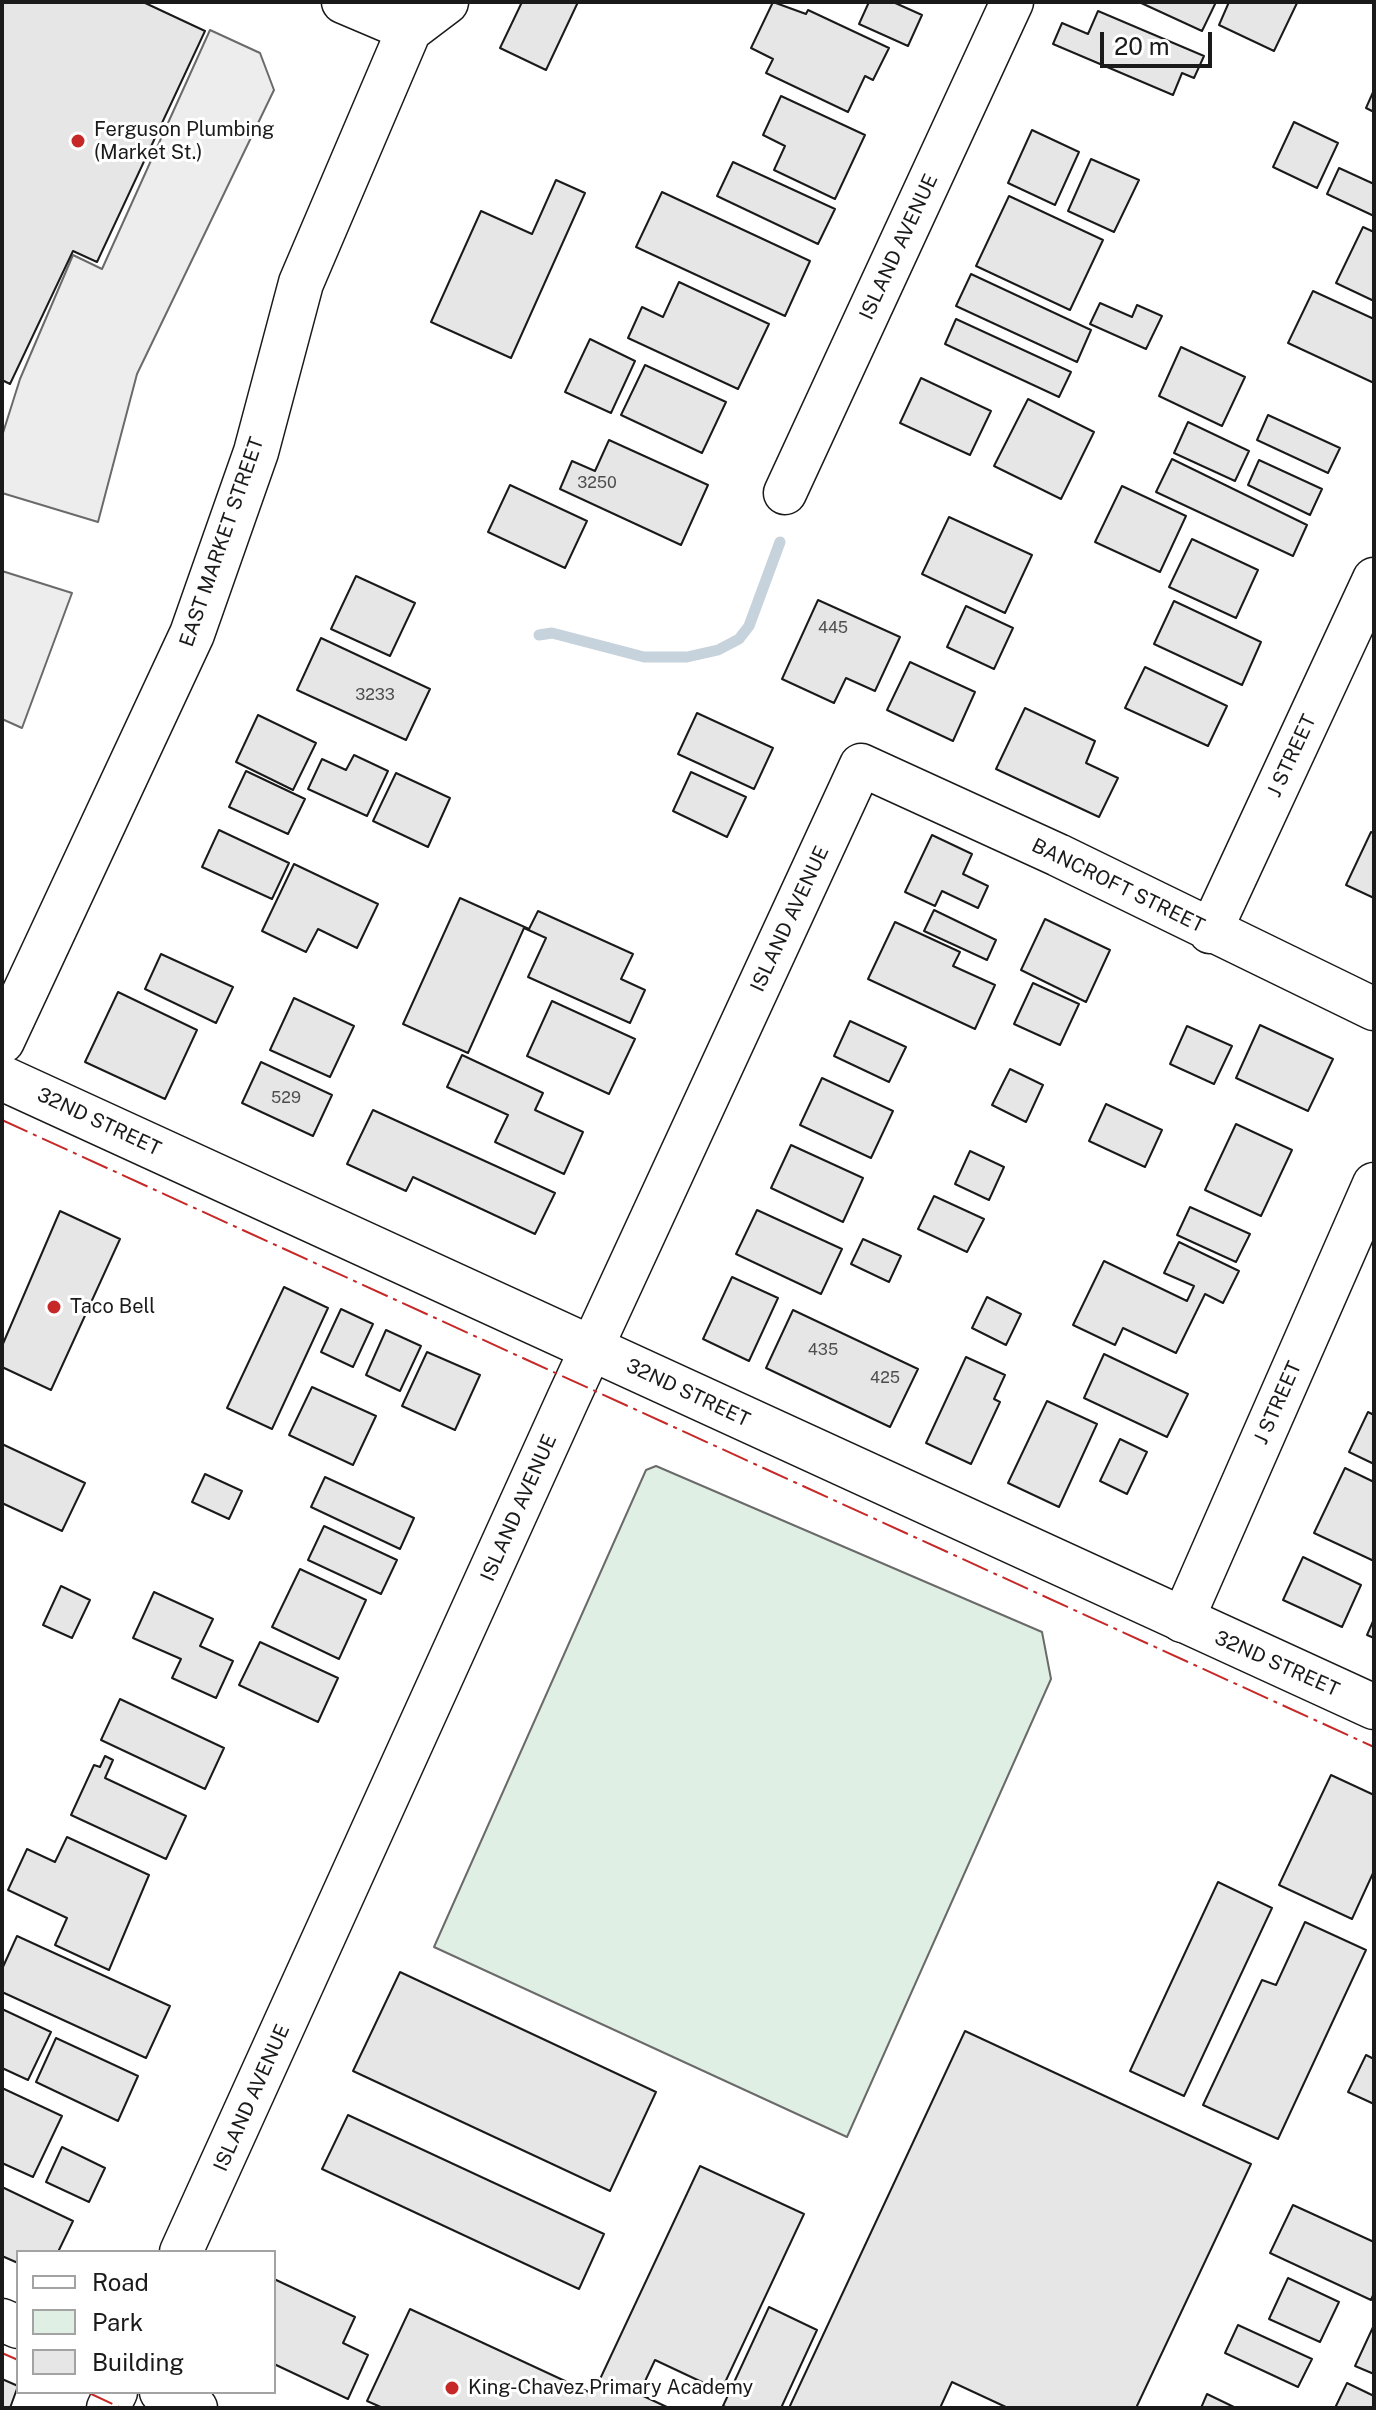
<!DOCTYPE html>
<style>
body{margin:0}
#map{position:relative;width:1376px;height:2410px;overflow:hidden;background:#fff;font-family:"Public Sans",sans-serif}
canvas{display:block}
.frame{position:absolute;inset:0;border:4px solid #1a1a1a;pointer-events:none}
.legend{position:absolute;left:16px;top:2250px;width:260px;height:144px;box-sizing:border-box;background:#fff;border:2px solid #a3a3a3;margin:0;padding:10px 14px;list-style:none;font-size:24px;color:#1a1a1a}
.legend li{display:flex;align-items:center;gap:16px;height:40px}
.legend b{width:40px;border:2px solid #a3a3a3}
.scale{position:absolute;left:1100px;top:32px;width:112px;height:36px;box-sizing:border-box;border:4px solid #1a1a1a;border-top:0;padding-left:10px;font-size:24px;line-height:28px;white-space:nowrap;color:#1a1a1a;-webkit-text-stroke:6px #fff;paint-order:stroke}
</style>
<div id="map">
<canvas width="1376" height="2410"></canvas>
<div class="frame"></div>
<ul class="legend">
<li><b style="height:10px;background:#fff"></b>Road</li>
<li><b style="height:22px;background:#e0efe3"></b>Park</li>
<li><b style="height:22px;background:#e6e6e6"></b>Building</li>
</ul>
<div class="scale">20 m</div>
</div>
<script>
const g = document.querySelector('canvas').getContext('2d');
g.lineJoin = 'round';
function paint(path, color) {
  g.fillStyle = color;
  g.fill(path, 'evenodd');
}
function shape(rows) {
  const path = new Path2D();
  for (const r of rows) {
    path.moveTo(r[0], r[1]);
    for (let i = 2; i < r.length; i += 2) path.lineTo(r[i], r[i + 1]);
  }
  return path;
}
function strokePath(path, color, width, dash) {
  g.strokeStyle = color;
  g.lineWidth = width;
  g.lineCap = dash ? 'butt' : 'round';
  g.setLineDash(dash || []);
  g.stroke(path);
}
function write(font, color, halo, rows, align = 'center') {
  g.font = font + ' "Public Sans",sans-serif';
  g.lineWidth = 6;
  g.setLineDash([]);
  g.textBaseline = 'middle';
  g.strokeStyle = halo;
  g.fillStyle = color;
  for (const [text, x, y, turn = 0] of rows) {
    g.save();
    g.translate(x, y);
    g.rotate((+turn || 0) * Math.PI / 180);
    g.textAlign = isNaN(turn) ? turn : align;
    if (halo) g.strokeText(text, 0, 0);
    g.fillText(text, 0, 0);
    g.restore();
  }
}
const green = shape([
 [656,1466,1042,1632,1051,1679,847,2137,434,1947,646,1470,656,1466]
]);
const parking = shape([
 [210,30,260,53,274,90,137,374,98,522,2,493,2,436,20,379,73,255,102,269,210,30],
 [2,571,72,593,22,728,2,719,2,571]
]);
const stream = shape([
 [539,635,552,633,644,657,687,657,718,650,739,639,749,626,780,542]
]);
const building = shape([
 [2,2,143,2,205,31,97,262,73,251,10,384,2,380,2,2],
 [522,2,578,2,546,70,500,48,522,2],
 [773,2,806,14,808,10,889,48,873,80,865,76,848,112,766,73,773,59,751,48,773,2],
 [869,2,893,2,922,15,908,46,859,24,869,2],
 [1139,2,1216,2,1202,31,1139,2],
 [1229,2,1295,2,1297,3,1274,51,1219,25,1229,2],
 [1098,11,1204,56,1194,78,1182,73,1173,95,1053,44,1062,23,1088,34,1098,11],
 [1374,90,1374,112,1366,108,1374,90],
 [781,96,865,135,835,199,774,170,785,146,763,135,781,96],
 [1294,122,1338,143,1317,188,1273,167,1294,122],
 [1032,130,1079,152,1055,205,1008,183,1032,130],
 [1091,159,1139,180,1114,232,1068,211,1091,159],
 [733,162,835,209,818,244,717,196,733,162],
 [1339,168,1374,184,1374,216,1327,194,1339,168],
 [556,180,585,193,511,358,431,322,481,211,532,234,556,180],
 [662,192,810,261,785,316,636,247,662,192],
 [1009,196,1103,240,1070,310,976,266,1009,196],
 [1363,227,1374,232,1374,301,1336,283,1363,227],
 [971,274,1091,330,1077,362,956,306,971,274],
 [679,282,769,324,738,389,628,338,642,307,663,317,679,282],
 [1313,291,1374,319,1374,383,1288,343,1313,291],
 [1100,303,1132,317,1137,305,1162,316,1146,349,1090,324,1100,303],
 [956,319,1071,372,1059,397,945,344,956,319],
 [590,339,635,361,611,413,565,392,590,339],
 [1181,347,1245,377,1222,426,1159,396,1181,347],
 [645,365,726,402,702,453,621,415,645,365],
 [921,378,991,411,970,455,900,423,921,378],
 [1028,399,1094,432,1061,499,994,466,1028,399],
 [1268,415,1340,448,1328,473,1257,440,1268,415],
 [1188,422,1249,451,1235,481,1174,453,1188,422],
 [609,440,708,485,681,545,560,489,572,461,595,471,609,440],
 [1172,459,1307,525,1293,556,1156,492,1172,459],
 [1259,460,1322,489,1310,515,1248,485,1259,460],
 [510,485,587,521,565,568,488,532,510,485],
 [1122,486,1186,516,1160,572,1095,542,1122,486],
 [949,517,1032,555,1005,613,922,574,949,517],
 [1192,539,1258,570,1236,618,1169,587,1192,539],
 [356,576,415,603,390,656,331,629,356,576],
 [818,600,900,637,875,691,846,678,834,703,782,679,818,600],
 [1174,601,1261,642,1242,685,1154,644,1174,601],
 [966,606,1013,628,994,669,947,647,966,606],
 [321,638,430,689,406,740,297,690,321,638],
 [910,662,975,692,953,741,887,710,910,662],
 [1145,667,1227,706,1208,746,1125,708,1145,667],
 [1025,708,1095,741,1086,763,1118,778,1099,817,996,769,1025,708],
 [697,713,773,748,754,789,678,754,697,713],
 [258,715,316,743,293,790,236,762,258,715],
 [354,755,388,771,367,816,308,789,322,759,346,770,354,755],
 [246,771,305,799,288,834,229,807,246,771],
 [691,772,746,797,727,837,673,811,691,772],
 [396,773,450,798,428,847,373,821,396,773],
 [219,830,289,863,272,899,202,867,219,830],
 [1371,832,1374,833,1374,898,1346,885,1371,832],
 [932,835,972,854,963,874,988,886,978,908,942,891,935,906,905,892,932,835],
 [294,864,378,904,357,948,318,929,306,952,262,931,294,864],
 [460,898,529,929,538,911,633,954,621,979,645,990,630,1023,528,977,546,938,524,928,468,1053,403,1024,460,898],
 [934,910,996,940,987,960,924,931,934,910],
 [1045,919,1110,950,1086,1002,1021,970,1045,919],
 [895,922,960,952,953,966,995,985,975,1029,868,979,895,922],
 [161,954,233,987,216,1023,145,989,161,954],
 [1033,983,1079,1004,1060,1045,1014,1024,1033,983],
 [118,992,197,1030,165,1099,85,1062,118,992],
 [294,998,354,1026,330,1077,270,1050,294,998],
 [552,1001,635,1039,609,1094,527,1056,552,1001],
 [850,1021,906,1047,889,1082,834,1056,850,1021],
 [1260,1025,1333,1059,1308,1111,1236,1078,1260,1025],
 [1187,1026,1232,1046,1214,1084,1170,1064,1187,1026],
 [462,1055,543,1093,535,1110,583,1132,564,1174,495,1142,508,1115,447,1087,462,1055],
 [261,1062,332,1095,313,1136,242,1103,261,1062],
 [1010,1069,1043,1085,1026,1122,992,1105,1010,1069],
 [822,1078,893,1111,871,1158,800,1125,822,1078],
 [1106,1104,1162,1130,1145,1167,1089,1141,1106,1104],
 [373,1110,555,1193,535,1234,413,1177,406,1191,347,1164,373,1110],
 [1236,1124,1292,1150,1261,1216,1205,1190,1236,1124],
 [791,1145,863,1178,843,1222,771,1188,791,1145],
 [970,1151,1004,1167,989,1200,955,1184,970,1151],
 [934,1196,984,1219,967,1252,918,1229,934,1196],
 [1190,1207,1250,1234,1236,1262,1177,1235,1190,1207],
 [757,1210,842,1249,821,1294,736,1254,757,1210],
 [60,1211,120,1239,51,1390,2,1367,2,1346,60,1211],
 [863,1239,901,1256,889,1282,851,1264,863,1239],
 [1179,1242,1239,1271,1223,1303,1205,1294,1176,1353,1123,1328,1115,1345,1073,1325,1104,1261,1187,1301,1194,1286,1164,1273,1179,1242],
 [732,1277,778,1298,749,1361,703,1339,732,1277],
 [284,1287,328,1308,272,1429,227,1408,284,1287],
 [987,1297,1021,1314,1006,1345,972,1328,987,1297],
 [341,1309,373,1324,353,1367,321,1352,341,1309],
 [793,1310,918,1369,890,1427,766,1368,793,1310],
 [386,1330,421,1346,400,1391,366,1375,386,1330],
 [427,1352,480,1375,455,1430,402,1406,427,1352],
 [1104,1354,1188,1394,1167,1437,1084,1398,1104,1354],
 [966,1357,1005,1375,994,1399,1000,1402,971,1464,926,1443,966,1357],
 [312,1387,376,1416,353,1465,289,1435,312,1387],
 [1047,1401,1097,1424,1059,1507,1008,1483,1047,1401],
 [1368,1412,1374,1415,1374,1464,1349,1452,1368,1412],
 [1120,1439,1147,1452,1127,1494,1100,1481,1120,1439],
 [2,1444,85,1483,62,1531,2,1503,2,1444],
 [1345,1468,1374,1482,1374,1561,1314,1533,1345,1468],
 [205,1474,242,1491,229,1519,192,1502,205,1474],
 [325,1477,414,1518,400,1549,311,1507,325,1477],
 [324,1526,397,1560,381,1594,308,1560,324,1526],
 [1303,1557,1361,1585,1342,1627,1283,1600,1303,1557],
 [300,1569,366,1600,339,1659,272,1627,300,1569],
 [61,1586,90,1600,72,1638,43,1625,61,1586],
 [154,1592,213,1619,200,1646,233,1661,216,1698,172,1678,181,1659,133,1638,154,1592],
 [1374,1619,1374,1638,1367,1635,1374,1619],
 [260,1642,338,1678,318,1722,239,1685,260,1642],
 [120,1699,224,1748,205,1789,101,1740,120,1699],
 [105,1756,113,1760,105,1778,186,1816,166,1859,71,1815,94,1765,100,1767,105,1756],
 [1331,1775,1374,1795,1374,1871,1352,1919,1279,1885,1331,1775],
 [67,1837,149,1875,109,1970,55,1945,67,1918,8,1890,27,1849,55,1862,67,1837],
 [1218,1882,1272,1908,1184,2096,1130,2071,1218,1882],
 [1305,1922,1366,1950,1278,2139,1203,2105,1262,1980,1276,1985,1305,1922],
 [17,1936,170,2006,146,2058,2,1992,2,1969,17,1936],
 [400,1972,656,2092,610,2191,353,2071,400,1972],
 [2,2009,51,2032,28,2080,2,2068,2,2009],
 [965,2031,1251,2164,1136,2408,1008,2408,952,2382,940,2408,789,2408,965,2031],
 [56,2038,138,2076,118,2121,36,2082,56,2038],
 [1366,2055,1374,2059,1374,2104,1348,2092,1366,2055],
 [2,2088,62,2116,33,2177,2,2163,2,2088],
 [348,2115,604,2234,579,2289,322,2169,348,2115],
 [62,2147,105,2168,89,2202,46,2182,62,2147],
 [700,2166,804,2214,721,2391,655,2360,639,2394,669,2408,383,2408,367,2401,410,2309,593,2394,700,2166],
 [2,2187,73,2221,58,2252,18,2252,18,2263,2,2256,2,2187],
 [1293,2205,1374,2242,1374,2293,1371,2300,1270,2253,1293,2205],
 [1288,2278,1339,2302,1320,2342,1269,2319,1288,2278],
 [274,2279,355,2317,343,2343,368,2355,348,2399,274,2364,274,2279],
 [769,2307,817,2330,781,2408,728,2408,723,2406,769,2307],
 [1238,2325,1312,2359,1298,2387,1225,2353,1238,2325],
 [1374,2325,1374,2374,1355,2366,1374,2325],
 [2,2379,18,2386,10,2408,2,2408,2,2379],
 [1347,2383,1374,2396,1374,2408,1335,2408,1347,2383],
 [1207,2394,1236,2408,1201,2408,1207,2394]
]);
const minor = shape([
 [343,2,409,30],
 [785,493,1012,2],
 [1210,932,1374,579],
 [1182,1621,1374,1184],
 [181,2252,568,1399,861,765,1058,855,1374,1009],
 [2,2320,18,2327],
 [161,2392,196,2408],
 [108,2408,116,2392]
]);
const major = shape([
 [409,30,446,2],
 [2,1041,192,634,256,452,301,283,409,30,409,2],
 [2,1078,1374,1707]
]);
const power = shape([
 [2,1120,1374,1747],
 [2,2353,18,2360],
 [87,2392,121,2408]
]);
const markers = [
 [78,141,8,"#c62828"],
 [54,1307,8,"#c62828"],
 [452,2388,8,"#c62828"]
];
const numberNames = [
 ["3250",597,483],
 ["445",833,628],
 ["3233",375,695],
 ["529",286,1098],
 ["435",823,1350],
 ["425",885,1378]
];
const poiNames = [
 ["Ferguson Plumbing",94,130],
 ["(Market St.)",94,153],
 ["Taco Bell",70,1307],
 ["King-Chavez Primary Academy",468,2388]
];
const streetNames = [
 ["ISLAND AVENUE",899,247,-65],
 ["EAST MARKET STREET",222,542,-71],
 ["J STREET",1292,756,-65],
 ["BANCROFT STREET",1118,886,26],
 ["ISLAND AVENUE",790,919,-65],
 ["32ND STREET",99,1122,25],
 ["32ND STREET",688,1393,25],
 ["J STREET",1278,1403,-66],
 ["ISLAND AVENUE",519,1508,-66],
 ["32ND STREET",1277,1664,24],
 ["ISLAND AVENUE",252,2098,-66]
];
paint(green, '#e0efe3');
strokePath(green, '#6a6a6a', 2);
paint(parking, '#ededed');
strokePath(parking, '#6a6a6a', 2);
strokePath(stream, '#c6d2dc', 11);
paint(building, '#e6e6e6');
strokePath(building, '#1a1a1a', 2);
strokePath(minor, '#1a1a1a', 45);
strokePath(major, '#1a1a1a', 47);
strokePath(minor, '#fff', 42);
strokePath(major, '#fff', 44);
strokePath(power, '#c62828', 2, [28, 6, 4, 6]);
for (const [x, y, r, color] of markers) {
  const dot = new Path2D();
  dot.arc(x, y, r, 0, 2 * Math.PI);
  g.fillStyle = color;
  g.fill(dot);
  strokePath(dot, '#fff', 3);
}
write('16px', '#4d4d4d', null, numberNames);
write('20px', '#1a1a1a', '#fff', poiNames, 'left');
write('20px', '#1a1a1a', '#fff', streetNames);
</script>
